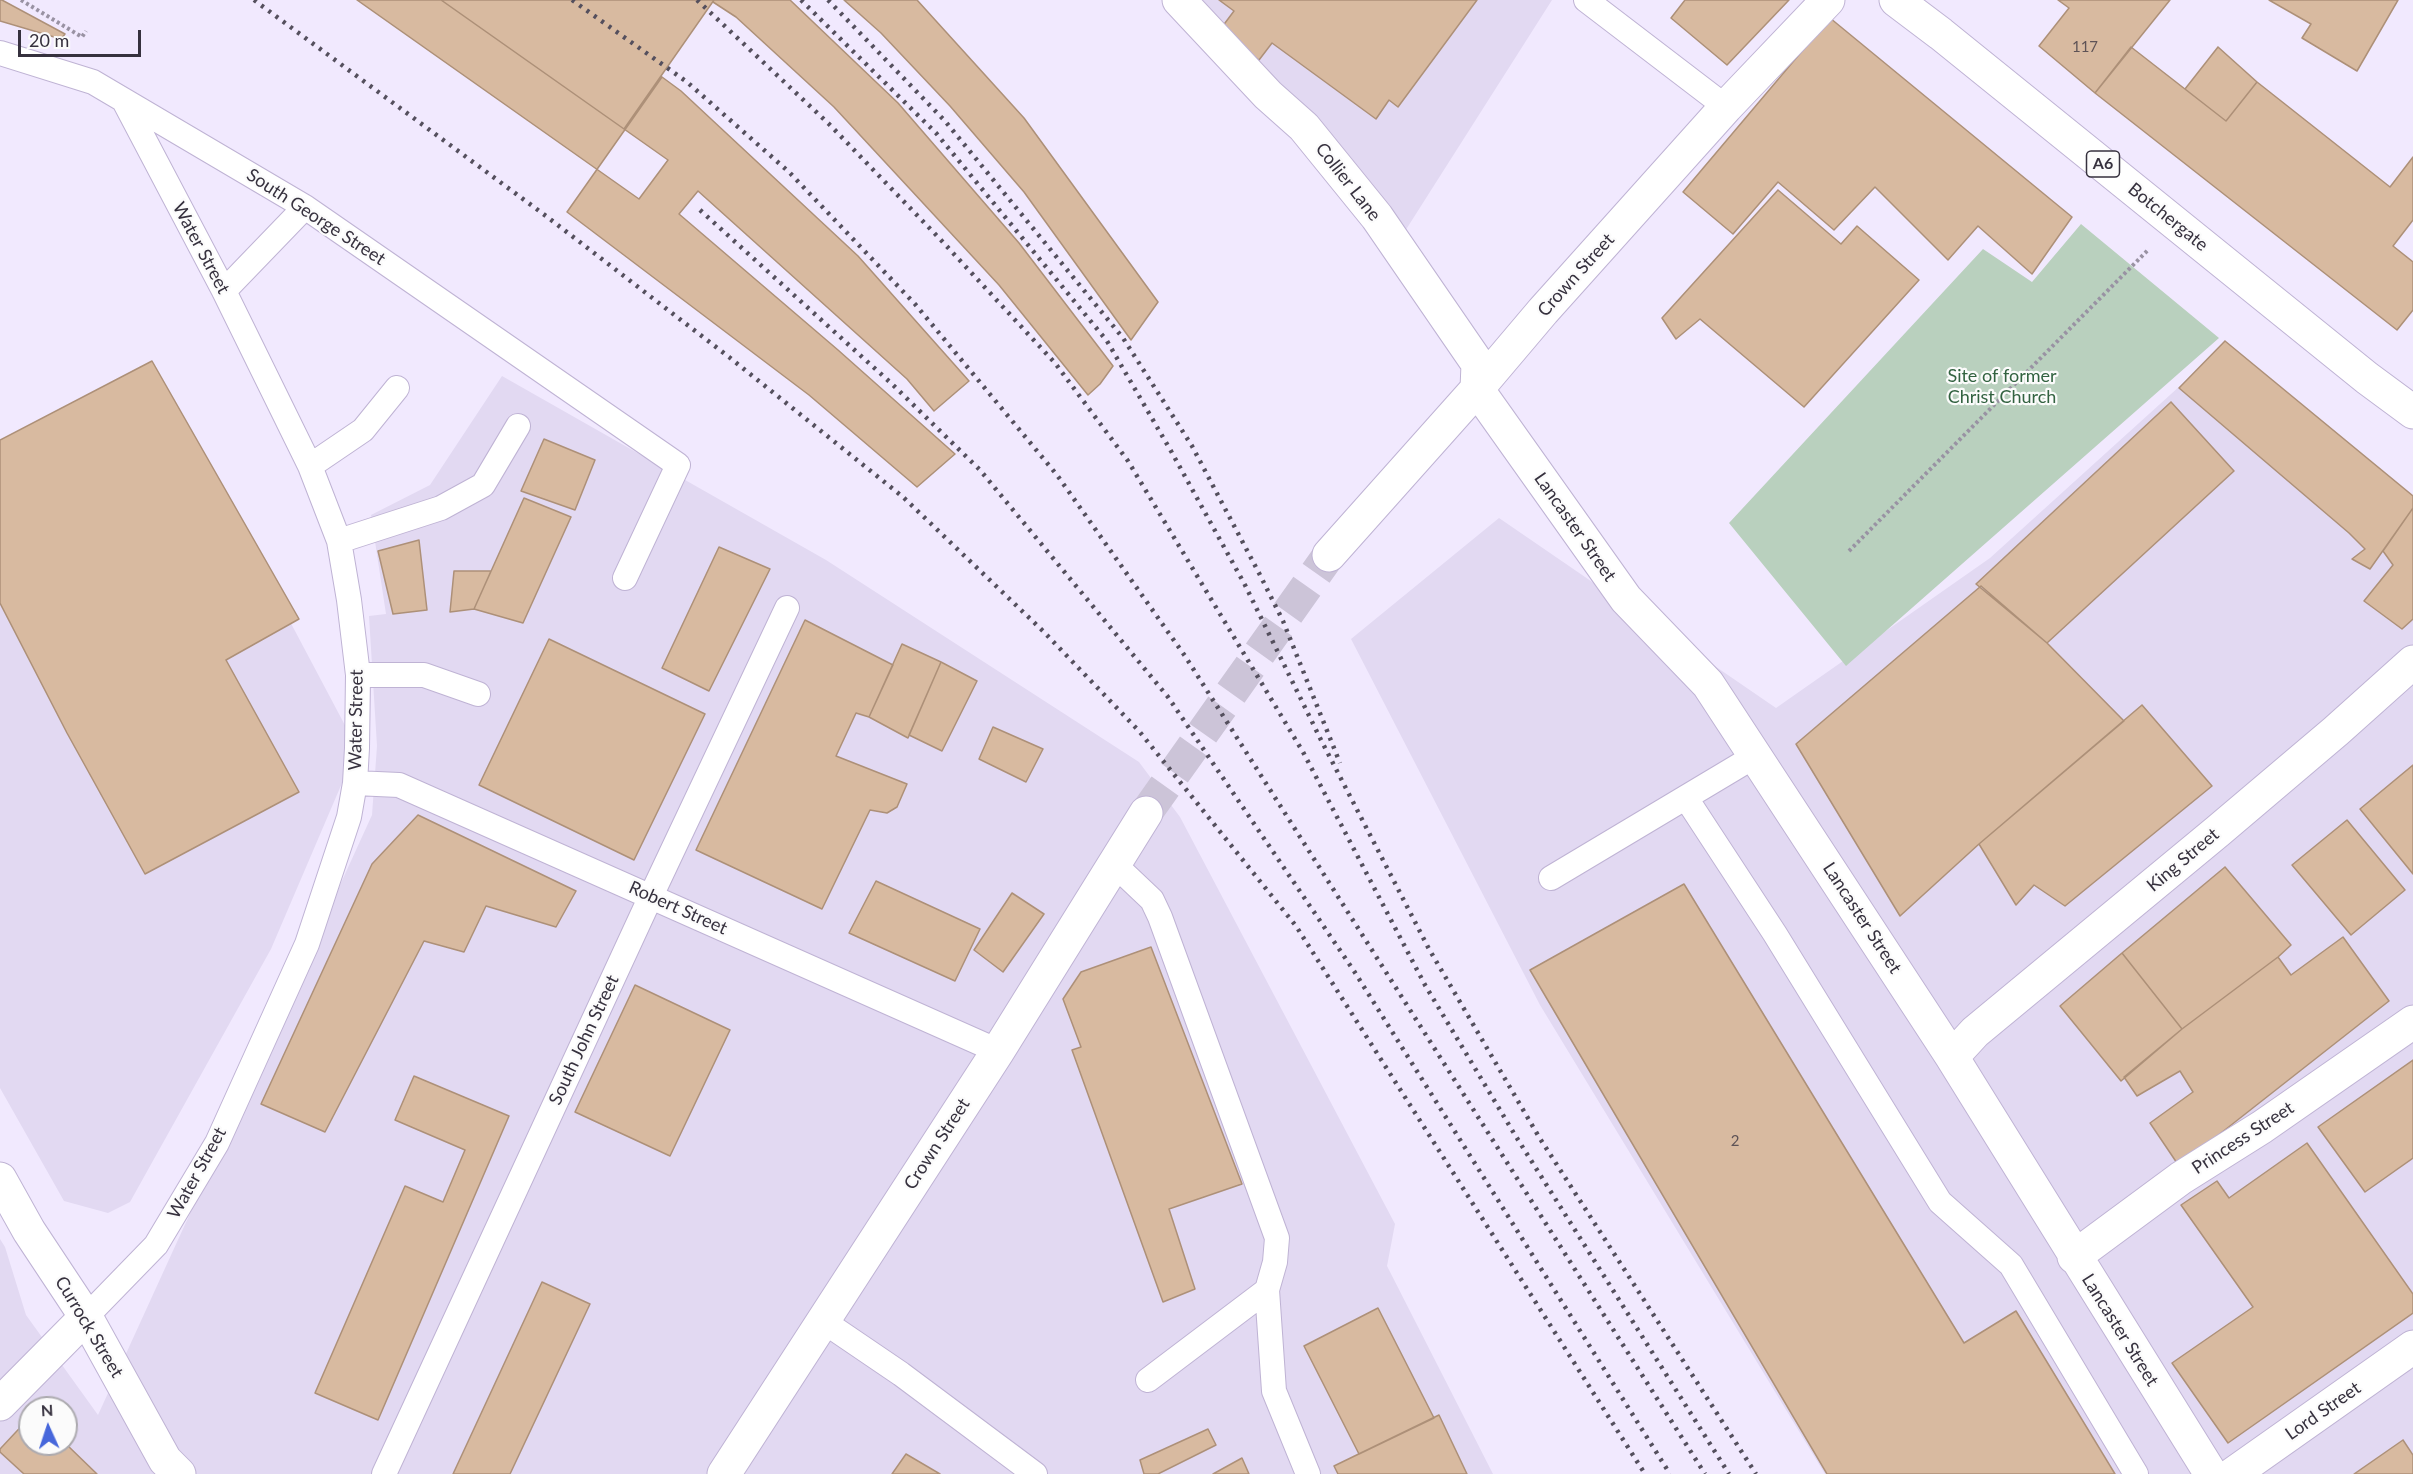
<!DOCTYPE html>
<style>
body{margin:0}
#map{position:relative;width:2413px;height:1474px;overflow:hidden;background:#f1e9fe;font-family:Lato,sans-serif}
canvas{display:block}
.north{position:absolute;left:18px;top:1396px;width:60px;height:60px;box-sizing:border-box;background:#fbfbfb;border:2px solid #acaaaf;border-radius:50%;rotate:357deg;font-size:16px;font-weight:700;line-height:24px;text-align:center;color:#36313e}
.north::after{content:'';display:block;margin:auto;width:21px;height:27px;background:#4767db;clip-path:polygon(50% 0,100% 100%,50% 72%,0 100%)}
.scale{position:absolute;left:18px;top:30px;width:123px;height:27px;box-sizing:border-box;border:3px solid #36313e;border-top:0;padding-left:8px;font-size:18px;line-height:21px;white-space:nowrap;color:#36313e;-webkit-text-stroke:4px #fbfbfb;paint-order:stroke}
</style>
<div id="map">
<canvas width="2413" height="1474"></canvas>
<div class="north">N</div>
<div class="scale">20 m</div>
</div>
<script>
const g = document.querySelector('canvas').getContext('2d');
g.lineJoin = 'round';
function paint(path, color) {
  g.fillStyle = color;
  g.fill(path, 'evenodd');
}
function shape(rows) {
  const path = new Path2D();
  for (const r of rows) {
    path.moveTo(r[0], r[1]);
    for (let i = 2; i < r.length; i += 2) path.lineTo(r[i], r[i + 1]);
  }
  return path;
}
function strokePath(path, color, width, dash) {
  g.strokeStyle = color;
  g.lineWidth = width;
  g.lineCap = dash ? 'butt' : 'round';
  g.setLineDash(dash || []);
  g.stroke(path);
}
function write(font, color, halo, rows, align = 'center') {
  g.font = font + ' Lato,sans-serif';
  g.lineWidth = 4.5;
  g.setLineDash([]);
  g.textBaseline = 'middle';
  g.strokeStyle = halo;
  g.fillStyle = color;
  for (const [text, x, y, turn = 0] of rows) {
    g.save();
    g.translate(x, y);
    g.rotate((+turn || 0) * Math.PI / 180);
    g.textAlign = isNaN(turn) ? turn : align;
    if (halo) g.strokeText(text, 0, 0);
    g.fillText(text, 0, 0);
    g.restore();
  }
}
const built = shape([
 [1178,0,1552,0,1400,239],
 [2213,356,2386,516,2413,534,2413,1474,1825,1474,1540,1005,1351,639,1499,518,1776,708,1990,558],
 [152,361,357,748,271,949,130,1202,108,1213,64,1201,0,1088,0,440],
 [502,376,826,560,1139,762,1180,817,1395,1224,1387,1266,1493,1474,0,1474,0,1239,5,1247,26,1315,98,1415,372,815,377,746,369,616,386,614,371,515,430,485],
 [30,1408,66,1408,66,1444,30,1444]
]);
const green = shape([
 [2081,224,2219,338,1846,666,1729,523,1983,249,2032,282]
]);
const building = shape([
 [0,0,2,0,65,34,61,39,0,21,0,0],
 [357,0,441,0,668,160,639,199,357,0],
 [441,0,714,0,624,129,441,0],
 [714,0,790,0,898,103,1019,243,1113,366,1100,384,1088,395,999,285,834,107,736,17,713,2,714,0],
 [844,0,917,0,1024,118,1158,302,1131,340,1024,192,950,106,881,33,844,0],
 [1219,0,1477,0,1398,107,1389,100,1376,119,1272,43,1259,60,1219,31,1234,11,1219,0],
 [1685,0,1789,0,1727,65,1671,18,1685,0],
 [2058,0,2170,0,2095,93,2039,46,2069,8,2058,0],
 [2269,0,2398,0,2357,71,2302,38,2311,24,2269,0],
 [1830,18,2072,217,2032,274,1978,226,1948,260,1875,187,1834,230,1778,182,1733,234,1683,192,1830,18],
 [2131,47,2226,121,2257,82,2390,187,2413,157,2413,220,2393,246,2413,262,2413,310,2397,330,2095,93,2131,47],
 [2218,47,2257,82,2226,121,2185,89,2218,47],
 [662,77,681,91,858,256,969,381,934,411,907,379,698,191,679,214,838,350,955,454,917,487,809,395,567,212,662,77],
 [1778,190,1841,244,1857,226,1919,280,1804,407,1700,319,1676,339,1662,318,1778,190],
 [2225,341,2413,496,2413,508,2370,569,2352,559,2365,549,2349,533,2179,388,2225,341],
 [152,361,299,619,226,660,299,792,145,874,67,733,0,603,0,440,152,361],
 [2171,402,2234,471,2047,643,1976,584,2171,402],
 [544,439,595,460,575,510,521,491,544,439],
 [524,498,571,517,523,623,474,609,524,498],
 [2413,508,2413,619,2402,629,2364,601,2393,565,2383,551,2413,508],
 [419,540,427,610,393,614,378,551,419,540],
 [719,547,770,569,709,691,662,668,719,547],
 [454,571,491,571,474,609,450,612,454,571],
 [1981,586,2047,643,2124,721,1979,844,1900,916,1796,744,1981,586],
 [805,620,893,665,869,717,856,713,836,756,907,784,897,807,887,813,870,810,822,909,696,850,805,620],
 [549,639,705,714,634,860,479,785,549,639],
 [902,644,941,662,908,738,869,717,902,644],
 [941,662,977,681,942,751,909,735,941,662],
 [2142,705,2212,786,2065,906,2034,885,2016,905,1979,844,2142,705],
 [993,727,1043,749,1026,782,979,759,993,727],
 [2413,765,2413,874,2360,809,2413,765],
 [418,815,576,891,556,927,486,906,464,952,424,941,325,1132,261,1104,372,864,418,815],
 [2347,820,2405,890,2351,935,2292,865,2347,820],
 [2225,867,2291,945,2278,957,2182,1029,2122,953,2225,867],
 [876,881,980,929,955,981,849,933,876,881],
 [1684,884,1964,1343,2016,1311,2115,1474,1827,1474,1530,970,1684,884],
 [1012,893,1044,914,1003,972,974,950,1012,893],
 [2343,937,2389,1001,2179,1166,2150,1123,2193,1092,2180,1071,2137,1096,2124,1077,2182,1029,2278,957,2291,975,2343,937],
 [1151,947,1242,1184,1169,1209,1195,1289,1163,1302,1072,1050,1081,1047,1063,999,1081,972,1151,947],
 [2122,953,2182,1029,2121,1081,2060,1006,2122,953],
 [635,985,730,1030,670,1156,575,1112,635,985],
 [2413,1060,2413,1158,2365,1192,2318,1127,2413,1060],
 [414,1076,509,1116,378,1420,315,1393,405,1186,443,1202,465,1150,395,1120,414,1076],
 [2307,1143,2413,1294,2413,1313,2228,1443,2172,1363,2253,1307,2181,1205,2217,1181,2229,1198,2307,1143],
 [542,1282,590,1304,510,1474,453,1474,542,1282],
 [1378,1308,1434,1418,1359,1454,1304,1346,1378,1308],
 [1439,1415,1467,1474,1338,1474,1334,1466,1439,1415],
 [30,1417,30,1444,66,1444,97,1474,24,1474,0,1452,0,1449,30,1417],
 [1208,1429,1216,1445,1158,1474,1144,1474,1140,1460,1208,1429],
 [2403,1440,2413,1455,2413,1474,2354,1474,2403,1440],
 [906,1454,940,1474,892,1474,906,1454],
 [1242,1458,1249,1474,1213,1474,1242,1458]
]);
const streetTunnel = shape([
 [1146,813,1329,555]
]);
const path = shape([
 [21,0,82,37,86,31],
 [1849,551,2149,249]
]);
const lane = shape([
 [1586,0,1726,107],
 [0,53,93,82,305,207,678,465,625,578],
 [224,291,305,207],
 [310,466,363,430,397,388],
 [339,541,441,508,483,485,518,426],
 [358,675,424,675,478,694],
 [355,783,399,785,998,1051],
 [1686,798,1775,934,1940,1202,2011,1265,2136,1474],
 [1114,864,1152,900,1160,917,1277,1238,1275,1262,1267,1290,1148,1380],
 [1551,878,1755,756],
 [1267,1290,1274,1391,1308,1474],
 [86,1317,156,1245,217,1143,307,944,349,817,355,783,357,748,358,675,349,600,339,541,310,466,224,291,124,101],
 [823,1321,901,1374,1035,1474],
 [384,1474,651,896,787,608]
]);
const street = shape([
 [1179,0,1268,95,1304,127,1377,217,1478,364,1477,389],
 [1477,389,1626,599,1708,684,1952,1057,2211,1474],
 [1329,555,1477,389,1543,311,1726,107,1828,0],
 [1952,1057,1975,1032,2218,831,2336,731,2413,662],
 [2074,1257,2181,1178,2262,1127,2413,1022],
 [0,1404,86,1317],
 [724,1474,998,1051,1146,813],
 [2233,1474,2413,1347]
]);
const secondary = shape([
 [0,1179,29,1231,86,1317,165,1460,179,1474]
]);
const primary = shape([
 [1896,0,1941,34,2367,378,2413,412]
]);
const rail = shape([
 [254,0,546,216,729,357,903,497,1043,631,1139,731,1296,926,1645,1474],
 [572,0,687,82,789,172,915,304,1057,475,1185,656,1705,1474],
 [697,0,829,124,940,239,1055,363,1128,461,1303,752,1425,985,1515,1135,1729,1474],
 [801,0,936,133,1107,341,1171,451,1245,585,1321,740,1429,949,1539,1137,1756,1474],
 [828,0,945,121,1123,338,1192,446,1260,575,1283,621,1340,763],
 [700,210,892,384,980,470,1168,697,1354,971,1670,1474]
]);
const numberNames = [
 ["117",2085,47],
 ["2",1735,1141]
];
const shields = [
 [2103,164,33]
];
const shieldNames = [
 ["A6",2103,164]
];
const streetNames = [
 ["Collier Lane",1348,182,52],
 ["South George Street",316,217,33],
 ["Botchergate",2168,217,39],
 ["Water Street",201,248,62],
 ["Crown Street",1576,275,-48],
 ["Lancaster Street",1575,527,55],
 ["Water Street",356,720,-89],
 ["King Street",2183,860,-40],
 ["Robert Street",678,908,24],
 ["Lancaster Street",1862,918,57],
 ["South John Street",584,1040,-65],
 ["Princess Street",2243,1138,-33],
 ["Crown Street",937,1144,-57],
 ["Water Street",197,1173,-61],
 ["Currock Street",89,1327,59],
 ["Lancaster Street",2120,1330,58],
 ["Lord Street",2323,1411,-35]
];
const parkNames = [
 ["Site of former",2002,376],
 ["Christ Church",2002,397]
];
paint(built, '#e2d9f2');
paint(green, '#b9d0be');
paint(building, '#d8baa0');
strokePath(building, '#ad9078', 1.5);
strokePath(streetTunnel, '#ccc4d8', 33, [33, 16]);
strokePath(lane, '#bfb3d4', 26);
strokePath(street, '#bfb3d4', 35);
strokePath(secondary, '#bfb3d4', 35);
strokePath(primary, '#bfb3d4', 35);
strokePath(path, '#9992a3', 4, [3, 3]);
strokePath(lane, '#fff', 24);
strokePath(street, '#fff', 33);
strokePath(secondary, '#fff', 33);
strokePath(primary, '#fff', 33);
strokePath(rail, '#544f5d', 4.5, [3, 6]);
write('15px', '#5e5356', null, numberNames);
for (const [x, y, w] of shields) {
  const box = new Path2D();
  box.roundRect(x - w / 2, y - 13, w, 26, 4.5);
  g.fillStyle = '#fbfbfb';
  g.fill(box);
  strokePath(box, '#36313e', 1.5);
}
write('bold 16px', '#36313e', null, shieldNames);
write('18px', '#36313e', '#fbfbfb', streetNames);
write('18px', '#326240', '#fbfbfb', parkNames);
</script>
